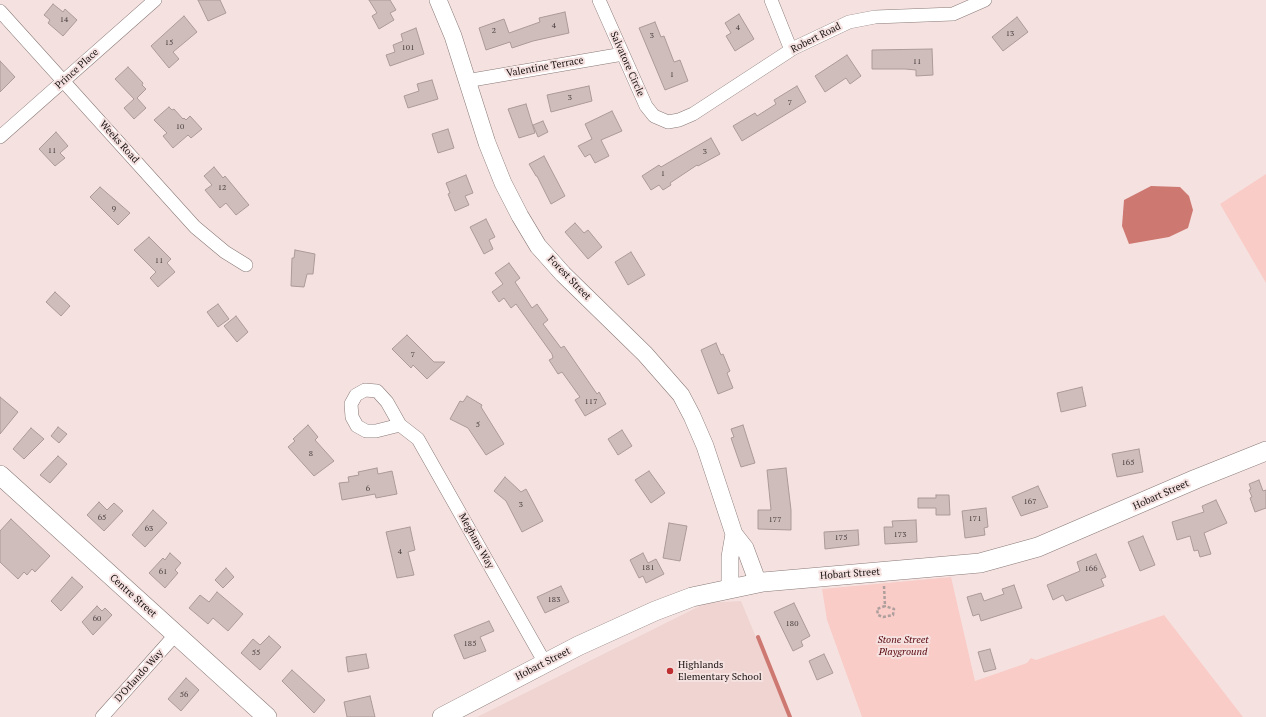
<!DOCTYPE html>
<style>
body{margin:0}
canvas{display:block;background:#f5e2e0}
</style>
<canvas width="1266" height="717"></canvas>
<script>
const g = document.querySelector('canvas').getContext('2d');
g.lineJoin = 'round';
function paint(path, color) {
  g.fillStyle = color;
  g.fill(path, 'evenodd');
}
function shape(rows) {
  const path = new Path2D();
  for (const r of rows) {
    path.moveTo(r[0], r[1]);
    for (let i = 2; i < r.length; i += 2) path.lineTo(r[i], r[i + 1]);
  }
  return path;
}
function strokePath(path, color, width, dash) {
  g.strokeStyle = color;
  g.lineWidth = width;
  g.lineCap = dash ? 'butt' : 'round';
  g.setLineDash(dash || []);
  g.stroke(path);
}
function write(font, color, halo, rows, align = 'center') {
  g.font = font + ' "PT Serif",serif';
  g.lineWidth = 4;
  g.setLineDash([]);
  g.textBaseline = 'middle';
  g.strokeStyle = halo;
  g.fillStyle = color;
  for (const [text, x, y, turn = 0] of rows) {
    g.save();
    g.translate(x, y);
    g.rotate((+turn || 0) * Math.PI / 180);
    g.textAlign = isNaN(turn) ? turn : align;
    if (halo) g.strokeText(text, 0, 0);
    g.fillText(text, 0, 0);
    g.restore();
  }
}
const built = shape([
 [741,601,789,717,477,717,706,603]
]);
const green = shape([
 [1266,174,1266,283,1220,204],
 [951,577,975,681,1027,663,1031,658,1036,660,1164,615,1243,717,862,717,827,620,822,589]
]);
const water = shape([
 [1151,186,1180,187,1189,196,1193,210,1188,228,1169,237,1129,244,1122,226,1124,200]
]);
const stream = shape([
 [758,637,790,717]
]);
const building = shape([
 [198,0,220,0,226,13,208,21,198,0],
 [369,0,390,0,396,10,390,13,394,20,379,29,372,16,377,13,369,0],
 [53,4,63,12,65,9,77,20,63,36,48,23,50,20,44,15,53,4],
 [565,12,569,33,533,41,512,48,510,42,486,50,479,28,504,19,509,33,540,22,539,18,565,12],
 [739,14,754,39,735,51,726,36,731,33,725,23,739,14],
 [184,16,197,32,173,52,179,59,169,68,151,46,184,16],
 [1017,17,1028,32,1003,51,992,37,1017,17],
 [655,22,661,37,664,36,674,62,680,60,688,81,665,90,639,28,655,22],
 [416,28,424,54,390,66,386,55,395,52,393,45,403,41,401,34,416,28],
 [932,49,933,75,916,76,916,70,905,69,872,69,872,50,932,49],
 [847,55,861,76,850,84,846,78,825,92,815,76,847,55],
 [0,61,15,77,0,92,0,61],
 [128,67,143,83,142,85,146,89,137,98,146,108,134,119,124,108,134,99,115,79,128,67],
 [432,80,438,99,408,108,404,96,419,91,417,84,432,80],
 [589,86,592,101,551,112,547,95,589,86],
 [797,86,806,102,742,141,733,126,755,113,757,116,776,104,774,100,797,86],
 [526,104,535,133,519,138,508,109,526,104],
 [169,107,172,110,174,109,183,119,184,118,186,120,190,116,202,129,191,138,188,135,173,148,163,136,167,133,154,120,169,107],
 [612,111,622,131,601,140,609,156,595,163,590,154,585,157,578,146,592,139,585,124,612,111],
 [543,121,548,132,538,137,533,125,543,121],
 [448,129,454,148,438,153,432,134,448,129],
 [56,132,68,146,60,153,65,158,55,166,39,149,56,132],
 [711,138,720,154,698,166,697,165,670,183,671,185,663,190,659,185,651,190,642,176,659,165,661,167,711,138],
 [544,156,565,196,551,204,537,176,536,176,529,164,544,156],
 [214,167,223,178,225,176,249,205,236,215,226,203,220,208,205,190,212,185,204,176,214,167],
 [466,175,473,193,465,196,469,205,455,211,448,194,450,193,446,183,466,175],
 [100,187,130,213,118,225,90,197,100,187],
 [486,219,495,237,489,240,493,249,484,254,470,227,486,219],
 [575,223,584,233,588,230,602,247,588,259,565,232,575,223],
 [149,237,171,259,167,263,175,272,158,287,150,278,156,272,134,250,149,237],
 [295,250,315,254,313,274,307,274,304,287,291,286,292,258,294,258,295,250],
 [631,252,645,275,628,285,615,262,631,252],
 [509,263,520,278,515,282,532,308,537,304,548,320,543,324,561,348,564,346,597,394,599,392,606,404,585,416,575,400,580,397,562,372,558,374,549,360,553,358,552,354,516,304,511,308,504,298,499,302,492,292,503,284,495,273,509,263],
 [55,292,70,306,61,316,46,302,55,292],
 [218,304,229,319,218,327,207,312,218,304],
 [236,316,248,332,237,342,224,326,236,316],
 [407,335,434,362,445,362,427,379,413,365,411,368,392,349,407,335],
 [716,343,721,355,723,354,730,371,727,373,733,388,718,394,701,350,716,343],
 [1082,387,1086,406,1061,412,1057,393,1082,387],
 [467,396,482,405,481,407,504,444,486,455,468,428,450,419,460,401,463,402,467,396],
 [0,397,18,412,0,434,0,397],
 [308,425,318,437,315,440,334,461,314,476,288,447,295,441,293,439,308,425],
 [743,425,755,463,741,467,731,438,734,437,731,429,743,425],
 [58,427,67,434,59,443,51,436,58,427],
 [31,428,44,439,24,459,13,449,31,428],
 [622,430,632,446,618,455,608,439,622,430],
 [1139,449,1143,472,1117,477,1112,454,1139,449],
 [58,456,67,464,50,483,40,475,58,456],
 [377,468,378,474,392,471,397,494,376,498,375,494,342,500,339,483,349,482,348,477,359,475,358,472,377,468],
 [786,468,791,510,791,530,758,529,758,510,771,510,767,470,786,468],
 [649,471,665,493,651,503,635,480,649,471],
 [505,477,521,492,526,489,543,521,522,532,506,501,494,491,505,477],
 [1259,480,1263,491,1266,490,1266,508,1255,512,1250,498,1252,497,1249,490,1251,489,1249,484,1259,480],
 [1038,486,1048,507,1021,516,1012,497,1038,486],
 [936,495,949,495,950,515,936,515,936,508,918,508,918,498,936,498,936,495],
 [1216,500,1227,523,1204,533,1211,554,1200,557,1198,550,1194,551,1190,536,1177,540,1172,522,1204,512,1202,506,1216,500],
 [99,502,107,510,114,503,123,511,104,531,87,515,99,502],
 [986,508,988,527,984,528,985,535,965,538,962,511,986,508],
 [153,510,167,523,145,547,132,535,153,510],
 [11,519,50,556,35,572,32,569,27,575,24,572,18,579,0,562,0,531,11,519],
 [916,520,917,542,885,544,884,527,893,527,892,521,916,520],
 [669,523,687,526,680,561,663,558,669,523],
 [410,527,415,550,408,552,414,575,397,578,386,532,410,527],
 [858,530,859,545,825,549,824,532,858,530],
 [1143,536,1155,565,1140,571,1128,542,1143,536],
 [170,553,181,563,175,570,178,573,165,588,149,573,163,558,165,560,170,553],
 [643,553,648,563,656,559,664,574,646,583,643,576,639,578,630,560,643,553],
 [1096,554,1106,577,1101,579,1104,586,1066,601,1063,595,1053,600,1047,585,1080,571,1077,562,1096,554],
 [226,568,234,577,223,588,215,580,226,568],
 [72,577,83,587,61,611,51,601,72,577],
 [1014,585,1022,608,981,621,979,614,973,616,967,597,981,593,984,601,1004,594,1002,589,1014,585],
 [561,586,569,602,545,613,537,597,561,586],
 [217,592,243,614,228,631,213,618,208,624,189,608,200,595,209,602,217,592],
 [794,603,810,636,801,641,803,646,793,651,774,612,794,603],
 [97,606,102,611,105,608,112,615,93,635,82,622,97,606],
 [489,621,494,631,480,637,486,651,464,659,454,635,489,621],
 [269,636,281,647,260,670,241,653,253,639,260,645,269,636],
 [990,649,996,669,984,672,978,652,990,649],
 [366,654,369,668,348,672,346,657,366,654],
 [824,654,833,673,817,680,809,661,824,654],
 [292,670,325,700,314,713,282,681,292,670],
 [186,678,199,690,181,711,168,699,186,678],
 [370,696,375,717,347,717,344,702,370,696]
]);
const path = shape([
 [884,586,885,606,877,609,878,615,883,617,893,615,894,609,885,606]
]);
const minor = shape([
 [599,0,646,106,654,116,668,122,679,120,693,114,794,48,849,22,875,17,953,14,985,0],
 [771,0,791,50],
 [0,11,195,227,225,252,246,265],
 [466,81,623,54],
 [0,137,155,0],
 [400,425,376,431,366,431,357,426,352,417,351,404,356,395,365,390,377,391,387,402,400,425,418,439,545,663],
 [102,717,176,634]
]);
const tertiary = shape([
 [438,0,453,36,487,143,503,183,520,216,538,246,563,274,645,354,681,395,692,416,705,446,734,534,745,548,758,583],
 [730,588,730,557,734,534]
]);
const secondary = shape([
 [0,475,267,717],
 [442,717,578,646,655,611,692,597,763,582,980,563,1038,547,1196,479,1266,451]
]);
const markers = [
 [670,671,4,"#be2f32"]
];
const numberNames = [
 ["14",64,20],
 ["4",554,26],
 ["4",738,28],
 ["2",494,31],
 ["13",1010,34],
 ["3",652,36],
 ["15",169,43],
 ["101",408,48],
 ["11",917,62],
 ["1",672,75],
 ["3",570,98],
 ["7",790,103],
 ["10",180,127],
 ["11",52,151],
 ["3",705,152],
 ["1",663,174],
 ["12",222,188],
 ["9",114,209],
 ["11",159,261],
 ["7",413,355],
 ["117",591,402],
 ["5",478,425],
 ["8",311,454],
 ["165",1128,463],
 ["6",368,489],
 ["167",1030,502],
 ["3",521,505],
 ["65",102,518],
 ["171",975,519],
 ["177",775,520],
 ["63",149,529],
 ["173",900,535],
 ["175",841,538],
 ["4",400,552],
 ["181",648,568],
 ["166",1091,569],
 ["61",163,572],
 ["183",554,600],
 ["60",97,619],
 ["180",792,624],
 ["185",470,644],
 ["55",256,653],
 ["56",184,695]
];
const streetNames = [
 ["Robert Road",816,38,-27],
 ["Salvatore Circle",627,64,66],
 ["Valentine Terrace",545,67,-10],
 ["Prince Place",77,69,-42],
 ["Weeks Road",119,142,48],
 ["Forest Street",569,278,46],
 ["Hobart Street",1161,495,-24],
 ["Meghans Way",476,541,61],
 ["Hobart Street",850,574,-4],
 ["Centre Street",133,596,42],
 ["Hobart Street",543,664,-27],
 ["D'Orlando Way",139,676,-48]
];
const parkNames = [
 ["Stone Street",903,640],
 ["Playground",903,652]
];
const poiNames = [
 ["Highlands",678,665],
 ["Elementary School",678,677]
];
paint(built, '#efd4d1');
paint(green, '#f9ccc7');
paint(water, '#ce7872');
strokePath(stream, '#ce7872', 4);
paint(building, '#cfbdbb');
strokePath(building, '#ab9a98', 1);
strokePath(minor, '#897977', 14);
strokePath(tertiary, '#897977', 18);
strokePath(secondary, '#897977', 20);
strokePath(path, '#ae9f9d', 2.5, [3, 2]);
strokePath(minor, '#fff', 13);
strokePath(tertiary, '#fff', 17);
strokePath(secondary, '#fff', 19);
for (const [x, y, r, color] of markers) {
  const dot = new Path2D();
  dot.arc(x, y, r, 0, 2 * Math.PI);
  g.fillStyle = color;
  g.fill(dot);
  strokePath(dot, '#f5e2e0', 1.5);
}
write('8px', '#473e3d', null, numberNames);
write('10px', '#1a1313', '#f5e2e0', streetNames);
write('italic 10px', '#56050b', '#f5e2e0', parkNames);
write('10px', '#1a1313', '#f5e2e0', poiNames, 'left');
</script>
